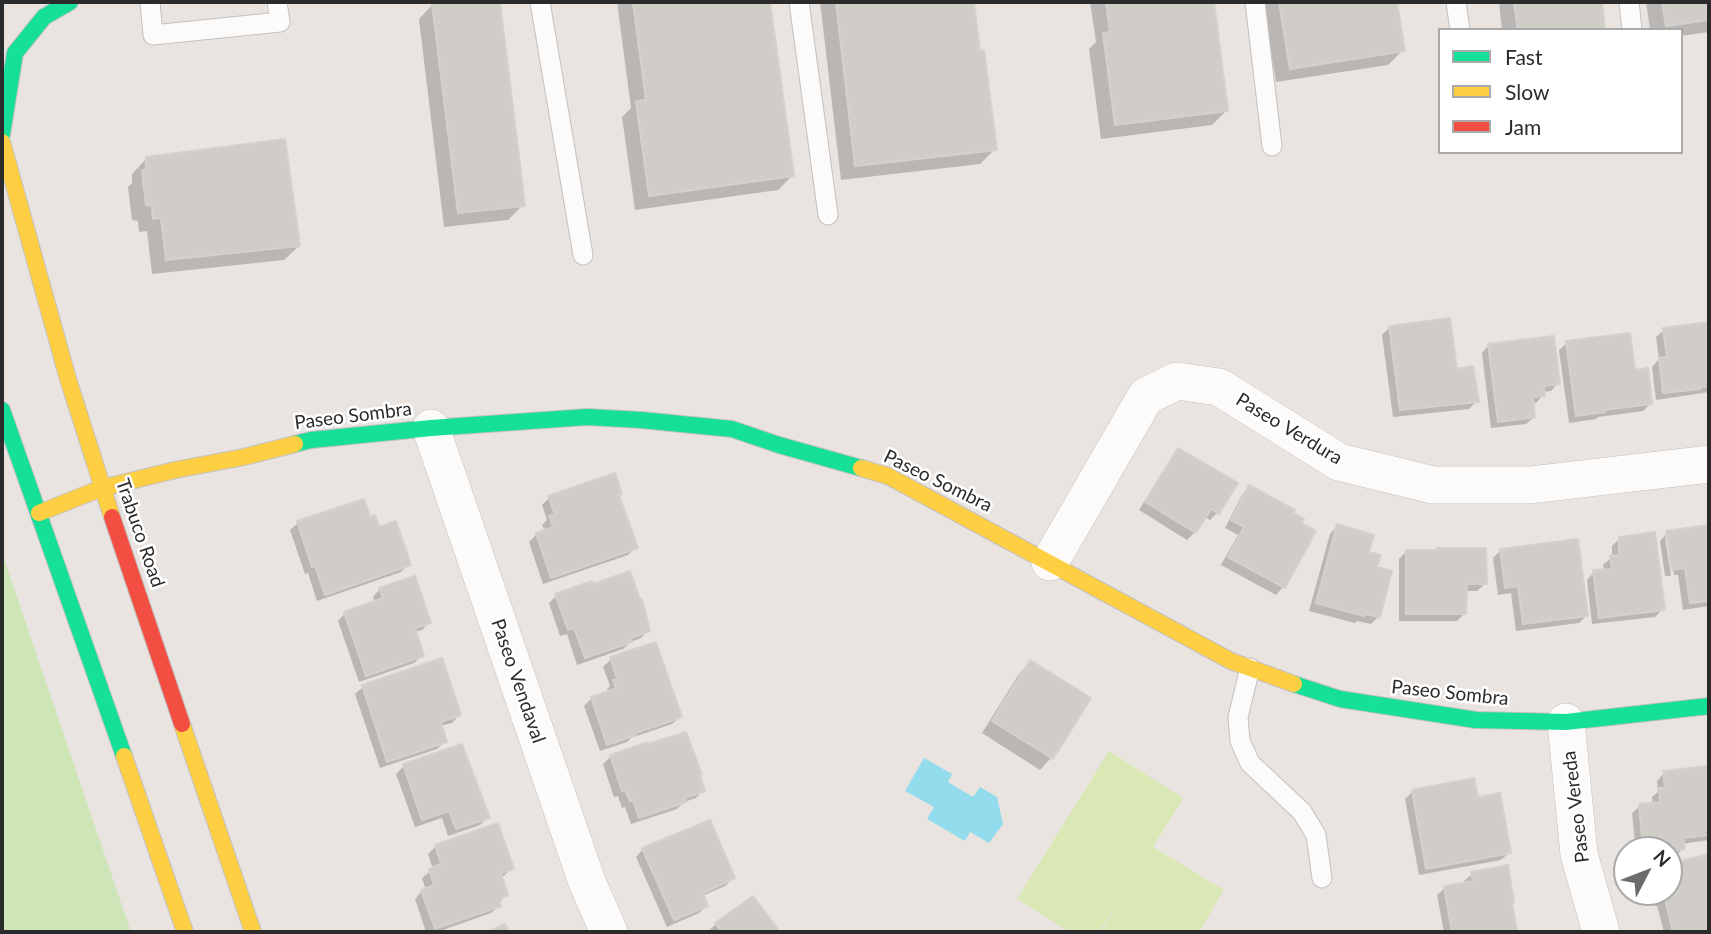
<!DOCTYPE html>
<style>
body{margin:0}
#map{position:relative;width:1711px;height:934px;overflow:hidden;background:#e9e4e0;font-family:Lato,sans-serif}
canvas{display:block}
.frame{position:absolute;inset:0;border:4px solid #2b2b2b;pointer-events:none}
.legend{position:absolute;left:1438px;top:28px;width:245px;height:126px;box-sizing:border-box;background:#fff;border:2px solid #aaa;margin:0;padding:9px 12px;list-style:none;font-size:21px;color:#2b2b2b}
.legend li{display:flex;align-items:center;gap:14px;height:35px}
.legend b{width:35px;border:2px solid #aaa}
.north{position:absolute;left:1613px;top:836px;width:70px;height:70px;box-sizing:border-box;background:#fff;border:2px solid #aaa;border-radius:50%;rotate:48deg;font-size:19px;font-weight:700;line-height:28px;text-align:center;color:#2b2b2b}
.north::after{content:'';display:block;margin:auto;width:24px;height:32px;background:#6e6c6a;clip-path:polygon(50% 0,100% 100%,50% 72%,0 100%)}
</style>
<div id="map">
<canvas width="1711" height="934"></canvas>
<div class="frame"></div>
<ul class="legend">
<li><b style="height:9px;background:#16e098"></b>Fast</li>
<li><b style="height:9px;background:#ffcf43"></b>Slow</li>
<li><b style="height:9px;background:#f24e42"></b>Jam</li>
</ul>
<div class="north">N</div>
</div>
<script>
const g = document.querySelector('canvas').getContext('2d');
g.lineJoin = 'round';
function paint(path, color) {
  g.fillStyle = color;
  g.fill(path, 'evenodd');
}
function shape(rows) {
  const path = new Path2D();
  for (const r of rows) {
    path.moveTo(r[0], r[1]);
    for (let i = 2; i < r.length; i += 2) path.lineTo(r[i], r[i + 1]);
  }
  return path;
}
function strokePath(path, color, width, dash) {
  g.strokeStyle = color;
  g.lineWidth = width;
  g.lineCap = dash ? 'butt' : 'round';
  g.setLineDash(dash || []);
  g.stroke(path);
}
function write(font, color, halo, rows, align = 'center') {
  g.font = font + ' Lato,sans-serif';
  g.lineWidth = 5;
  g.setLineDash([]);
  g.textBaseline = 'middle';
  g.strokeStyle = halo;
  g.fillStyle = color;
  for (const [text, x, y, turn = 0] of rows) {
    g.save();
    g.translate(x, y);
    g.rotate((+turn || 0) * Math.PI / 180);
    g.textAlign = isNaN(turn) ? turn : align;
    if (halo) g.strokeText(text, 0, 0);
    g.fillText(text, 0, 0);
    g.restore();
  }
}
const green = shape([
 [2,553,131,932,2,932]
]);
const pitch = shape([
 [1109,751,1183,798,1153,847,1224,890,1199,932,1101,932,1119,900,1099,932,1070,932,1017,899]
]);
const water = shape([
 [924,758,952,774,948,782,973,797,980,787,997,797,1003,824,989,843,970,832,965,841,927,819,934,807,905,791]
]);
const shadow = shape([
 [454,2,498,2,523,205,508,220,444,227,419,19,433,4],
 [617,2,768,2,792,176,778,190,635,210,622,117,631,108],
 [820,2,972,2,978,53,995,149,980,164,841,180],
 [1090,2,1213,2,1227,110,1212,125,1101,139,1089,49,1096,42],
 [1263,2,1395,2,1403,50,1388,65,1276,82],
 [1499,2,1600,2,1603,30,1502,30],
 [1646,2,1709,2,1709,32,1681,36,1681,30,1650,30],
 [146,159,299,246,284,260,152,274,147,231,139,232,138,221,132,220,128,187,132,183,132,174],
 [1709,324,1709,392,1656,400,1652,367,1659,359,1656,337,1664,330],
 [1389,328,1477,401,1469,409,1393,417,1382,335],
 [1567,343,1633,372,1650,404,1643,411,1598,417,1596,419,1569,423,1559,350],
 [1489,345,1558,383,1551,391,1543,392,1543,395,1536,403,1532,403,1534,417,1526,424,1491,428,1482,353],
 [1179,450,1236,483,1217,513,1210,520,1204,517,1195,532,1187,540,1139,510,1171,458],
 [1250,487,1291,514,1299,524,1314,531,1283,587,1276,595,1221,565,1238,535,1225,528,1242,495],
 [618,495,636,547,628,555,543,584,529,542,537,534,545,531,542,525,547,520,542,505,549,498],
 [363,501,369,519,408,565,401,572,317,601,308,573,305,574,290,530,298,523],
 [1337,526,1367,553,1375,569,1378,617,1371,624,1357,621,1355,623,1309,611,1330,534],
 [1709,527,1709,606,1683,610,1678,575,1674,575,1669,537,1665,537,1671,576,1665,576,1660,541,1667,533],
 [1620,538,1663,609,1655,617,1592,624,1587,580,1594,572,1604,571,1603,565,1612,557,1612,546],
 [1501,550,1586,616,1579,623,1516,631,1511,593,1498,595,1493,558],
 [1407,551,1485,584,1477,591,1465,591,1464,614,1457,621,1399,621,1399,559],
 [380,589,429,622,422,630,414,632,422,655,414,663,359,682,338,621,345,613,375,603,373,597],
 [556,596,648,630,641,638,631,642,623,649,577,665,567,634,560,636,549,603],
 [655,644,680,717,672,724,631,738,627,742,600,751,584,706,592,698,608,693,607,689,610,686,603,667,611,659],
 [441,660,459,715,452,723,440,726,445,742,437,749,380,768,355,694,363,687],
 [1030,662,1088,699,1051,758,1040,770,982,733,1019,674],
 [611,756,703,790,696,798,684,802,677,809,631,824,625,807,622,808,618,796,614,797,603,764],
 [404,766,488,817,480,825,448,836,442,818,415,827,396,774],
 [1709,768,1709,840,1682,844,1683,849,1675,856,1669,857,1669,850,1636,850,1632,813,1640,806,1653,804,1652,797,1658,792,1657,781,1664,773],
 [1412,792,1476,799,1509,853,1501,860,1419,875,1405,799],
 [436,846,511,868,504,876,500,877,506,895,498,903,499,906,491,913,437,932,426,932,415,899,422,891,426,890,422,878,433,869,428,854],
 [643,849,733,878,725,886,702,896,706,906,699,913,667,927,636,857],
 [1709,856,1709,932,1664,932,1657,906,1655,906,1651,892,1669,892,1669,865],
 [1472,874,1510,904,1515,932,1444,932,1437,895,1445,888,1465,884,1464,881],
 [753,898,777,932,708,931,716,924]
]);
const building = shape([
 [439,2,500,2,525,206,458,213,432,3,439,2],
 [633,2,770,2,794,176,649,196,636,101,646,100,633,2],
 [836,2,974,2,980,51,984,50,997,150,855,166,836,2],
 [1106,2,1214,2,1228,111,1115,125,1103,33,1110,32,1106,2],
 [1279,2,1397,2,1405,51,1290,69,1279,2],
 [1514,2,1602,2,1605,30,1518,30,1514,2],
 [1662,2,1709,2,1709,20,1666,26,1662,2],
 [285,139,300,246,166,260,161,218,153,219,152,206,146,205,142,171,146,169,146,157,285,139],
 [1450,318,1457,369,1473,366,1479,402,1400,410,1389,326,1450,318],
 [1709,322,1709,386,1700,387,1700,389,1663,393,1659,358,1667,357,1663,328,1709,322],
 [1630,333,1635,370,1648,368,1652,404,1604,410,1605,412,1576,416,1566,341,1630,333],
 [1554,336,1560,384,1544,386,1545,396,1533,397,1535,417,1498,422,1488,344,1554,336],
 [1178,448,1238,483,1219,514,1211,509,1196,533,1145,502,1178,448],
 [615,473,622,494,619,495,638,548,551,578,536,533,553,527,549,516,555,514,548,496,615,473],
 [1249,485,1295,510,1293,513,1304,519,1301,523,1316,531,1285,588,1228,557,1244,527,1231,520,1249,485],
 [364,499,370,517,375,515,379,527,396,521,411,565,325,595,315,566,312,567,297,521,364,499],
 [1337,524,1374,535,1369,552,1381,555,1377,567,1392,571,1380,617,1365,614,1364,616,1316,603,1337,524],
 [1709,525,1709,601,1690,603,1685,568,1672,570,1666,531,1709,525],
 [1655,532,1665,610,1599,618,1593,570,1612,569,1610,556,1619,555,1619,537,1655,532],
 [1578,539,1588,616,1523,624,1518,586,1505,588,1500,549,1578,539],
 [1437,548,1486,548,1487,584,1467,584,1466,614,1406,614,1406,550,1437,550,1437,548],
 [630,571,640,599,642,599,650,631,631,638,632,642,585,658,574,628,568,630,555,594,592,581,593,584,630,571],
 [415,576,431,623,415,628,424,656,366,676,344,612,383,598,379,588,415,576],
 [656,642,682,717,636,733,636,735,607,745,591,697,616,688,613,680,617,679,610,657,656,642],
 [442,658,461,715,441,722,447,742,387,762,362,685,442,658],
 [1030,660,1091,698,1053,759,992,721,1030,660],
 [686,732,702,774,700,775,705,791,685,798,686,802,639,818,633,800,630,801,625,790,622,791,610,755,648,742,648,744,686,732],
 [462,744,490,818,456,829,449,811,422,820,403,764,462,744],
 [1709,766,1709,835,1683,838,1685,849,1669,852,1669,850,1643,850,1639,804,1660,802,1659,788,1665,788,1663,771,1709,766],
 [1474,778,1478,797,1500,793,1511,853,1426,869,1412,790,1474,778],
 [710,820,735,878,703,893,708,906,674,920,642,848,710,820],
 [498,823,514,869,501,873,508,895,498,899,501,906,435,929,421,890,434,885,429,869,441,864,435,845,498,823],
 [1709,854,1709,932,1673,932,1665,899,1662,900,1660,892,1669,892,1669,864,1709,854],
 [1508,865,1514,903,1512,903,1517,932,1452,932,1444,886,1473,881,1471,872,1508,865],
 [753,896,780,932,722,932,715,923,753,896],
 [505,924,509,932,488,932,505,924]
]);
const lane = shape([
 [150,2,153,35,280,22,277,2],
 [540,2,583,255],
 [799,2,828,215],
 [1255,2,1272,146],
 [1456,2,1460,30],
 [1629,2,1632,30],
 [1250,668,1238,717,1240,741,1250,763,1302,812,1316,835,1322,878]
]);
const street = shape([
 [431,428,587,882,609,932],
 [1050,562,1146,396,1177,381,1219,387,1339,462,1433,485,1530,485,1709,464],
 [1566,722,1579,854,1601,932]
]);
const fast = shape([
 [2,134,15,53,44,17,70,2],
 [2,410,124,756],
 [295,444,311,440,431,428,587,417,641,420,732,429,779,445,861,468],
 [1294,684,1340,699,1476,720,1566,722,1709,706]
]);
const slow = shape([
 [2,142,68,379,112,517],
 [861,468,888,476,1231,661,1294,684],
 [39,513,102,488,175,470,244,457,295,444],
 [182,724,253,932],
 [124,756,185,932]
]);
const jam = shape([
 [112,517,182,724]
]);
const streetNames = [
 ["Paseo Sombra",353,416,-7],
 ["Paseo Verdura",1289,429,31],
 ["Paseo Sombra",938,481,26],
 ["Trabuco Road",140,533,71],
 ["Paseo Vendaval",518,681,71],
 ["Paseo Sombra",1450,693,6],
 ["Paseo Vereda",1576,807,-97]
];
paint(green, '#cee5b8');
paint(pitch, '#dae8b6');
paint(water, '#92dced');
paint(shadow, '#0003');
paint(building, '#d0cdc9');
strokePath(building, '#d4d0cc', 2);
strokePath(lane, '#c2c1c2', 21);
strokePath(street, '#c2c1c2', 38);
strokePath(fast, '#c2c1c2', 18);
strokePath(slow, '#c2c1c2', 18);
strokePath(jam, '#c2c1c2', 18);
strokePath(lane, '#fcfbfa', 19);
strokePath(street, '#fcfbfa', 37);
strokePath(fast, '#16e098', 16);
strokePath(slow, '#ffcf43', 16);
strokePath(jam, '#f24e42', 16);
write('19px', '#2b2b2b', '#fff', streetNames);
</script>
